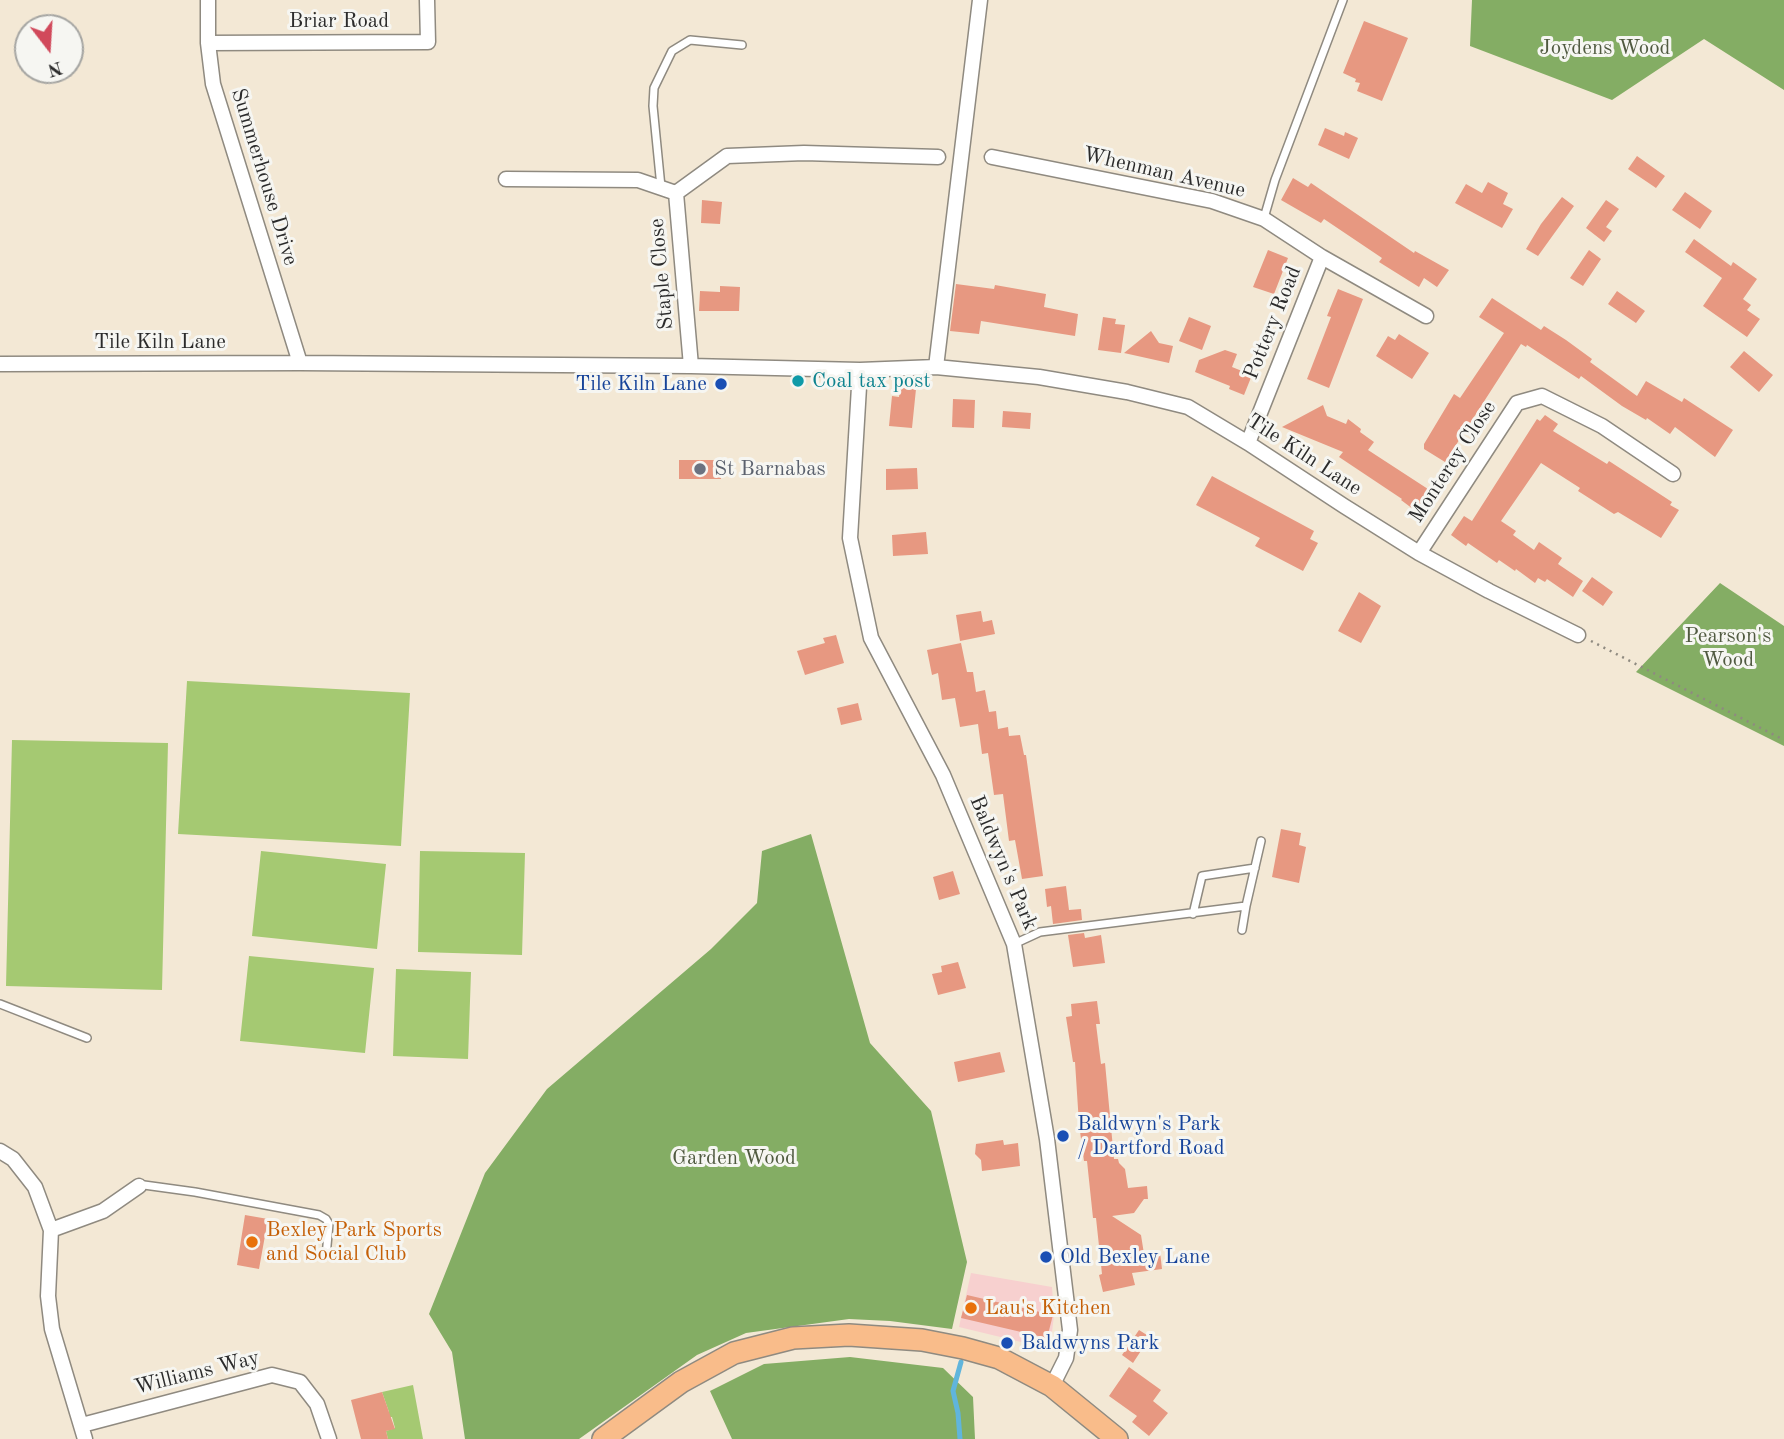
<!DOCTYPE html>
<style>
body{margin:0}
#map{position:relative;width:1784px;height:1439px;overflow:hidden;background:#f3e8d5;font-family:"Old Standard TT",serif}
canvas{display:block}
.north{position:absolute;left:14px;top:14px;width:70px;height:70px;box-sizing:border-box;background:#f6f6f2;border:2px solid #a5a5a2;border-radius:50%;rotate:163deg;font-size:19px;font-weight:700;line-height:28px;text-align:center;color:#2b2b2b}
.north::after{content:'';display:block;margin:auto;width:24px;height:32px;background:#d1495b;clip-path:polygon(50% 0,100% 100%,50% 72%,0 100%)}
</style>
<div id="map">
<canvas width="1784" height="1439"></canvas>
<div class="north">N</div>
</div>
<script>
const g = document.querySelector('canvas').getContext('2d');
g.lineJoin = 'round';
function paint(path, color) {
  g.fillStyle = color;
  g.fill(path, 'evenodd');
}
function shape(rows) {
  const path = new Path2D();
  for (const r of rows) {
    path.moveTo(r[0], r[1]);
    for (let i = 2; i < r.length; i += 2) path.lineTo(r[i], r[i + 1]);
  }
  return path;
}
function strokePath(path, color, width, dash) {
  g.strokeStyle = color;
  g.lineWidth = width;
  g.lineCap = dash ? 'butt' : 'round';
  g.setLineDash(dash || []);
  g.stroke(path);
}
function write(font, color, halo, rows, align = 'center') {
  g.font = font + ' "Old Standard TT",serif';
  g.lineWidth = 6;
  g.setLineDash([]);
  g.textBaseline = 'middle';
  g.strokeStyle = halo;
  g.fillStyle = color;
  for (const [text, x, y, turn = 0] of rows) {
    g.save();
    g.translate(x, y);
    g.rotate((+turn || 0) * Math.PI / 180);
    g.textAlign = isNaN(turn) ? turn : align;
    if (halo) g.strokeText(text, 0, 0);
    g.fillText(text, 0, 0);
    g.restore();
  }
}
const built = shape([
 [971,1273,1052,1287,1054,1315,1050,1349,959,1327]
]);
const green = shape([
 [187,681,410,693,401,846,178,834],
 [12,740,168,743,162,990,6,986],
 [261,851,386,864,377,949,252,936],
 [420,851,525,853,522,955,418,952],
 [249,956,374,968,365,1053,240,1041],
 [396,969,471,972,468,1059,393,1056],
 [413,1385,423,1439,388,1439,386,1431,395,1428,392,1417,387,1417,389,1412,382,1392]
]);
const forest = shape([
 [1472,0,1784,0,1784,90,1704,39,1612,100,1470,46],
 [1720,583,1784,626,1784,746,1636,672],
 [811,834,870,1043,931,1111,967,1262,952,1329,890,1321,849,1319,746,1333,697,1355,579,1439,465,1439,452,1352,429,1314,485,1173,547,1089,711,949,757,903,762,851],
 [850,1357,943,1368,973,1397,975,1439,732,1439,710,1391,764,1364]
]);
const stream = shape([
 [960,1439,958,1413,953,1391,961,1362]
]);
const building = shape([
 [1364,21,1408,38,1382,101,1357,91,1360,83,1355,82,1356,79,1343,73],
 [1325,128,1344,136,1345,132,1358,138,1349,159,1318,145],
 [1637,156,1665,176,1656,188,1628,169],
 [1293,178,1308,187,1311,183,1414,253,1415,251,1449,270,1437,287,1424,278,1419,287,1379,262,1382,258,1324,219,1321,223,1281,200],
 [1488,182,1508,193,1503,204,1513,209,1502,228,1455,203,1466,184,1482,193],
 [1685,192,1712,211,1700,229,1672,210],
 [1562,197,1574,206,1538,256,1526,249,1541,224],
 [702,200,722,202,720,224,701,223],
 [1606,200,1619,209,1606,227,1612,231,1604,242,1586,228],
 [1694,239,1731,266,1733,262,1757,279,1743,299,1751,305,1747,310,1760,319,1747,337,1703,306,1722,278,1685,252],
 [1268,250,1288,258,1274,294,1253,287],
 [1589,250,1601,259,1583,286,1570,278],
 [956,284,994,289,995,285,1046,294,1044,307,1078,314,1075,336,981,321,979,334,950,331],
 [720,286,740,287,739,311,699,311,700,291,720,292],
 [1338,289,1363,299,1329,388,1307,379,1331,317,1327,316],
 [1617,291,1645,311,1636,323,1608,304],
 [1492,298,1541,330,1544,326,1566,340,1592,359,1590,362,1637,396,1646,381,1682,402,1684,398,1733,430,1715,457,1675,427,1670,434,1647,418,1646,420,1622,406,1581,376,1579,379,1527,345,1526,347,1521,344,1445,462,1424,449,1424,444,1454,394,1460,398,1504,333,1479,317],
 [1103,317,1116,319,1115,324,1125,325,1121,353,1098,350],
 [1189,317,1211,326,1202,350,1179,341],
 [1151,331,1159,343,1173,346,1169,363,1124,353],
 [1399,334,1429,353,1412,379,1376,356,1388,336,1395,340],
 [1225,350,1237,354,1232,367,1252,375,1244,395,1229,389,1230,386,1195,372,1199,360],
 [1744,351,1773,375,1759,392,1730,367],
 [900,387,916,389,912,428,889,426,892,396,899,397],
 [953,399,975,400,974,428,952,427],
 [1323,405,1327,416,1346,424,1348,419,1361,429,1360,432,1374,442,1368,450,1431,491,1417,512,1401,500,1402,499,1339,457,1343,452,1282,427],
 [1003,411,1031,413,1030,429,1002,427],
 [1545,415,1558,424,1553,431,1607,464,1609,461,1672,502,1670,505,1679,510,1661,538,1618,512,1614,514,1578,491,1580,488,1541,463,1501,521,1516,531,1513,535,1534,550,1539,542,1562,558,1558,564,1583,581,1573,597,1547,579,1545,582,1538,578,1535,583,1516,569,1515,571,1499,560,1497,563,1468,543,1466,546,1451,535,1464,516,1472,521,1537,419,1540,421],
 [679,460,721,460,721,479,679,479],
 [917,468,918,489,886,490,886,469],
 [1212,476,1314,531,1310,539,1318,543,1303,571,1255,546,1260,538,1196,505],
 [926,532,928,554,893,556,892,535],
 [1592,577,1613,592,1603,606,1582,591],
 [1359,592,1381,606,1361,643,1338,631],
 [981,611,983,622,992,620,995,634,960,641,956,615],
 [836,635,844,663,805,675,797,651,825,643,823,638],
 [961,643,967,672,973,672,976,692,985,690,989,712,996,711,998,729,1008,727,1009,736,1020,735,1024,755,1026,755,1043,876,1022,879,1015,840,1009,841,1003,794,994,795,988,753,982,754,978,724,960,727,955,698,942,700,938,673,932,675,927,650],
 [858,703,862,720,841,725,837,708],
 [1281,829,1301,833,1299,845,1306,847,1299,883,1272,877],
 [953,871,960,894,939,900,933,877],
 [1066,886,1069,910,1081,909,1082,920,1053,924,1051,906,1047,907,1045,889],
 [1084,933,1085,938,1101,935,1105,963,1073,967,1068,935],
 [958,962,966,988,938,995,932,974,942,972,941,966],
 [1097,1001,1100,1024,1096,1024,1101,1064,1105,1063,1114,1159,1118,1159,1119,1163,1125,1169,1128,1188,1147,1186,1148,1199,1144,1199,1134,1213,1112,1216,1141,1235,1144,1254,1160,1252,1162,1269,1132,1273,1135,1285,1103,1292,1099,1275,1102,1274,1096,1218,1093,1218,1087,1161,1084,1161,1079,1124,1075,1062,1073,1062,1066,1017,1072,1016,1071,1004],
 [1000,1052,1005,1072,958,1082,954,1062],
 [1003,1140,1004,1145,1018,1143,1020,1166,982,1171,981,1160,975,1154,976,1144],
 [245,1215,268,1219,259,1269,237,1265],
 [967,1295,1053,1315,1047,1338,961,1318],
 [1139,1330,1150,1337,1133,1363,1122,1355],
 [1129,1367,1161,1390,1153,1401,1168,1413,1149,1436,1132,1422,1137,1416,1109,1396],
 [382,1392,395,1429,386,1431,388,1439,361,1439,351,1400]
]);
const path = shape([
 [1591,641,1784,740]
]);
const lane = shape([
 [661,187,653,106,654,88,672,51,690,40,742,45],
 [1264,218,1275,180,1343,0],
 [1193,914,1202,876,1255,868],
 [1242,930,1246,906],
 [1014,944,1040,932,1246,906,1261,841],
 [0,1004,87,1038],
 [139,1186,144,1185,195,1192,319,1215,326,1219,329,1224,326,1256]
]);
const street = shape([
 [208,0,208,43,213,84,300,363],
 [208,43,428,42,427,0],
 [992,157,1212,201,1264,219,1322,257,1426,316],
 [506,179,638,180,676,193],
 [676,193,727,156,804,153,938,157],
 [676,193,691,366],
 [0,364,300,363,691,366,860,370,936,367,1039,377,1127,392,1188,407,1248,443,1344,506,1419,553,1489,591,1578,635],
 [936,367,980,0],
 [860,370,850,538,871,638,943,775,1014,944,1047,1139,1070,1330,1066,1358,1052,1386],
 [1248,443,1322,257],
 [1419,553,1517,403,1542,396,1602,426,1673,474],
 [0,1151,13,1159,35,1187,51,1230,48,1296,52,1329,85,1439],
 [51,1230,103,1211,139,1186],
 [82,1425,272,1375,300,1382,317,1404,329,1439]
]);
const primary = shape([
 [603,1439,681,1382,734,1353,793,1338,849,1335,922,1340,963,1348,999,1358,1052,1386,1117,1439]
]);
const markers = [
 [798,381,7,"#0f9aa8"],
 [721,384,7,"#1a4fb4"],
 [700,469,7,"#6b7280"],
 [1063,1136,7,"#1a4fb4"],
 [252,1242,7,"#e8710a"],
 [1046,1257,7,"#1a4fb4"],
 [971,1308,7,"#e8710a"],
 [1007,1343,7,"#1a4fb4"]
];
const streetNames = [
 ["Briar Road",339,21],
 ["Whenman Avenue",1164,173,13],
 ["Summerhouse Drive",264,177,73],
 ["Staple Close",662,274,-95],
 ["Pottery Road",1273,323,-68],
 ["Tile Kiln Lane",160,342],
 ["Tile Kiln Lane",1304,455,33],
 ["Monterey Close",1453,462,-57],
 ["Baldwyn's Park",1003,863,67],
 ["Williams Way",197,1373,-14]
];
const parkNames = [
 ["Joydens Wood",1605,48],
 ["Pearson's",1728,636],
 ["Wood",1728,660],
 ["Garden Wood",734,1158]
];
const cultureNames = [
 ["Coal tax post",812,381]
];
const transitNames = [
 ["Tile Kiln Lane",707,384,"right"],
 ["Baldwyn's Park",1077,1124],
 ["/ Dartford Road",1077,1148],
 ["Old Bexley Lane",1060,1257],
 ["Baldwyns Park",1021,1343]
];
const worshipNames = [
 ["St Barnabas",714,469]
];
const foodNames = [
 ["Bexley Park Sports",266,1230],
 ["and Social Club",266,1254],
 ["Lau's Kitchen",985,1308]
];
paint(built, '#f7d0cf');
paint(green, '#a5c972');
paint(forest, '#84ad64');
strokePath(stream, '#60b5dc', 5);
paint(building, '#e79881');
strokePath(lane, '#8f8a80', 10);
strokePath(street, '#8f8a80', 17);
strokePath(primary, '#8f8a80', 24);
strokePath(path, '#8f8a80', 2.5, [2, 5]);
strokePath(lane, '#fff', 7);
strokePath(street, '#fff', 14);
strokePath(primary, '#f9bc8a', 21);
for (const [x, y, r, color] of markers) {
  const dot = new Path2D();
  dot.arc(x, y, r, 0, 2 * Math.PI);
  g.fillStyle = color;
  g.fill(dot);
  strokePath(dot, '#f6f6f2', 2.5);
}
write('21px', '#2b2b2b', '#f6f6f2', streetNames);
write('21px', '#505a40', '#f6f6f2', parkNames);
write('21px', '#0d838f', '#f6f6f2', cultureNames, 'left');
write('21px', '#164399', '#f6f6f2', transitNames, 'left');
write('21px', '#5b616d', '#f6f6f2', worshipNames, 'left');
write('21px', '#c56008', '#f6f6f2', foodNames, 'left');
</script>
